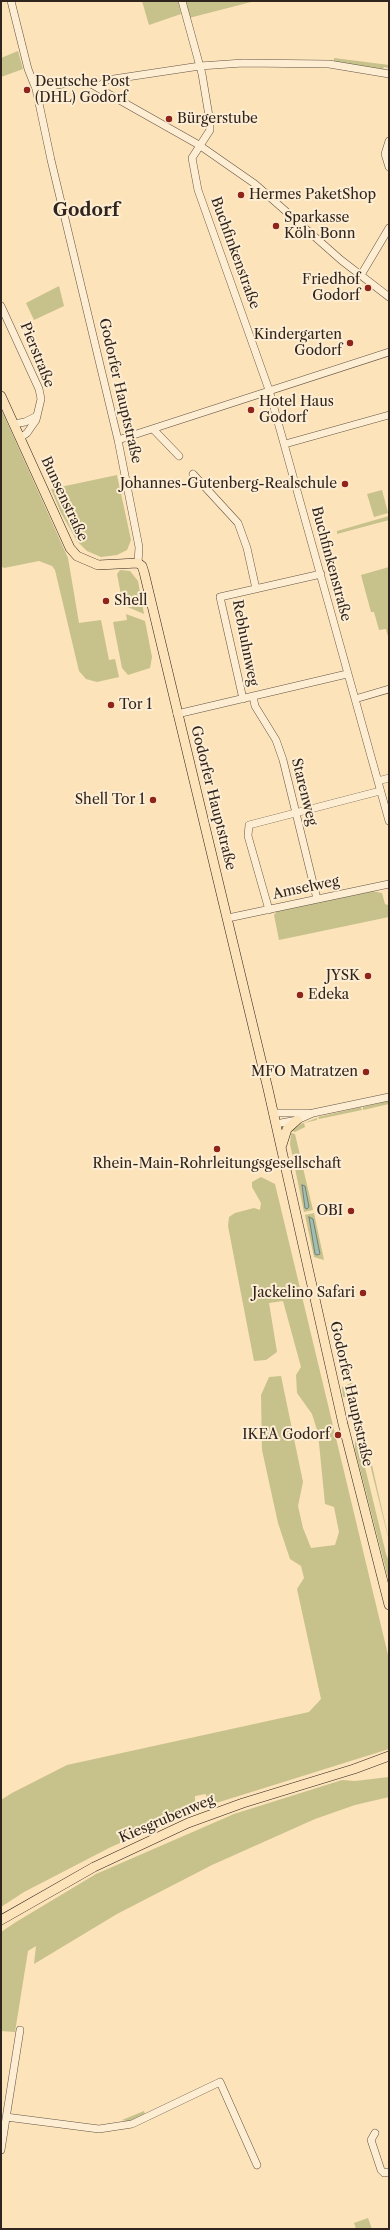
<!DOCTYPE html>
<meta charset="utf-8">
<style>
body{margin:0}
#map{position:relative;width:390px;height:2230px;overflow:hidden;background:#fce3ba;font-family:"Libre Caslon Text",serif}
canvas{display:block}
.frame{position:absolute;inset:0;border:2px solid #30241e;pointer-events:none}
</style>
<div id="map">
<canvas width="390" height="2230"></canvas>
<div class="frame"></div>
</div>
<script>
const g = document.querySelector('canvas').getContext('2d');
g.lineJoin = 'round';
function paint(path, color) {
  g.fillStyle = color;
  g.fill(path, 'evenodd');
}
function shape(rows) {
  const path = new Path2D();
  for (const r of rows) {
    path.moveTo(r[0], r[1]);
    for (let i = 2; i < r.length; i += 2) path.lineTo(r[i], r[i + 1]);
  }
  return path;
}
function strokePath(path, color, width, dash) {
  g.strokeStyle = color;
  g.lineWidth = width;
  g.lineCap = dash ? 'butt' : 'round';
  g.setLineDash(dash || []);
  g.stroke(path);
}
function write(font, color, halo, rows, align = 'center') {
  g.font = font + ' "Libre Caslon Text",serif';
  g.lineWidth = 4;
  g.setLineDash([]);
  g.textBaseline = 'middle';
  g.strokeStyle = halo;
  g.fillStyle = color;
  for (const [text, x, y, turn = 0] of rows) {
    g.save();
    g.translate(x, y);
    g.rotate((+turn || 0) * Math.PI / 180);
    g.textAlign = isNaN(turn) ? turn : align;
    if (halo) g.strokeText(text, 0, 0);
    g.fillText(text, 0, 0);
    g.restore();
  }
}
const green = shape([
 [142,1,178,1,181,14,149,25],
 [184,1,255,1,189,18],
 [18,51,23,69,1,77,1,58],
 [334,58,389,65,389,68,384,67,383,70,334,62],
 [59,286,64,306,34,320,26,303],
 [1,409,68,558,79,623,101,620,109,660,115,659,119,677,97,682,86,679,79,671,55,570,52,566,39,561,4,568,1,566],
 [117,475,131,540,127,550,117,555,101,557,87,551,77,541,61,513,51,489],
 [382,490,388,513,374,517,367,494],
 [389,516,389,520,337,534,337,531],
 [389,567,389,640,386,629,379,630,374,612,371,612,361,575],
 [120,570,130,571,138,581,144,614,123,605,117,574],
 [126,614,145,621,152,657,150,668,128,675,122,668,113,622,127,620],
 [372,891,382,893,385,904,388,905,389,917,279,940,274,915,277,911],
 [389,1101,389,1104,363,1110,363,1107],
 [361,1107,362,1110,319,1119,318,1117],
 [317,1118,317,1120,304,1123,305,1127,295,1132,292,1131,301,1124],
 [291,1133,295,1134,313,1210,304,1212,290,1144],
 [261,1177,275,1184,389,1659,389,1749,213,1804,207,1803,206,1794,195,1796,195,1806,187,1810,185,1815,111,1847,24,1892,1,1907,1,1800,12,1793,67,1765,309,1712,321,1699,297,1589,304,1578,301,1566,290,1559,278,1523,262,1450,261,1395,269,1377,281,1376,303,1482,298,1506,303,1528,311,1548,335,1545,339,1532,334,1507,325,1504,318,1433,312,1414,297,1393,296,1375,301,1367,283,1301,269,1303,277,1352,266,1360,254,1361,228,1226,229,1217,235,1213,254,1208,260,1210,261,1203,252,1187,252,1182],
 [314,1213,324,1260,314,1257,305,1215],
 [353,1382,348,1390,348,1397,343,1397,342,1387],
 [356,1408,359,1408,389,1540,387,1533],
 [356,1430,386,1554,389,1561,389,1582,355,1449,355,1432],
 [389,1777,389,1797,355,1805,315,1819,212,1865,117,1914,34,1964,36,1946,28,1951,15,2032,1,2031,1,1932,16,1922,96,1874,234,1814,342,1780,355,1781],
 [144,2111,145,2115,130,2122,122,2120],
 [368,2218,372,2229,356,2229,354,2223]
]);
const water = shape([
 [302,1185,305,1186,309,1207,307,1209,305,1208,302,1185],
 [309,1217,313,1219,320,1254,317,1255,315,1254,309,1217]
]);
const minor = shape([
 [11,1,28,69,36,89,51,160,118,440,139,547,138,563],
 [182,1,202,74,210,122,210,130,192,158,198,190,269,390,389,821],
 [99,87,107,80,200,66,243,63,329,64,389,74],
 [36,89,78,81,91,84,199,145,255,184,341,260,389,297],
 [389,141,385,154,389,167],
 [361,275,389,228],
 [1,306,39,389,41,399,36,420,27,433,20,438],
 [14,424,25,422,37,416],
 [153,429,179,456],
 [118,440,389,352],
 [285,444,389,415],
 [193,474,238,523,247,548,256,589],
 [253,696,255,706,276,740,283,760,317,899],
 [243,699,220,597,321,574],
 [355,699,389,689],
 [177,714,347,674],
 [378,781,389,778],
 [269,910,248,836,249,825,380,791],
 [228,918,389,884],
 [274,1113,309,1113],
 [276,1124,297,1120,313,1113,389,1097],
 [6,2117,99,2129,132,2124,220,2082,257,2165],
 [375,2133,371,2140,381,2170,384,2173,389,2172],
 [1,2150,20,2030]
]);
const major = shape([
 [1,396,70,548,77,556,98,565,138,563,142,566,144,572,268,1089,343,1424,389,1605],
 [282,1145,287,1129,297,1120],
 [1,1920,94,1867,188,1823,243,1803,354,1769,389,1756]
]);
const markers = [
 [27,90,4,"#8f2418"],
 [169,119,4,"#8f2418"],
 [241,195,4,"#8f2418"],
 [276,226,4,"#8f2418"],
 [368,288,4,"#8f2418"],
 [350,343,4,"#8f2418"],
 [251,410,4,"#8f2418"],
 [345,484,4,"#8f2418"],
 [106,601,4,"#8f2418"],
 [111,705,4,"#8f2418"],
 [153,800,4,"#8f2418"],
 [368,976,4,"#8f2418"],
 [300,995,4,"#8f2418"],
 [366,1072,4,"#8f2418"],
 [217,1149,4,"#8f2418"],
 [351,1211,4,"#8f2418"],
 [363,1293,4,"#8f2418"],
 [338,1435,4,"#8f2418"]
];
const poiNames = [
 ["Deutsche Post",35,82,"left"],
 ["(DHL) Godorf",35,98,"left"],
 ["Bürgerstube",177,119,"left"],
 ["Hermes PaketShop",249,195,"left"],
 ["Sparkasse",284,218,"left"],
 ["Köln Bonn",284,234,"left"],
 ["Friedhof",360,280],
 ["Godorf",360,296],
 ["Kindergarten",342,335],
 ["Godorf",342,351],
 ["Hotel Haus",259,402,"left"],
 ["Godorf",259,418,"left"],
 ["Johannes-Gutenberg-Realschule",337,484],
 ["Shell",114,601,"left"],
 ["Tor 1",119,705,"left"],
 ["Shell Tor 1",145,800],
 ["JYSK",360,976],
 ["Edeka",308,995,"left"],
 ["MFO Matratzen",358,1072],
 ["Rhein-Main-Rohrleitungsgesellschaft",217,1164,"center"],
 ["OBI",343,1211],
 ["Jackelino Safari",355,1293],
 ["IKEA Godorf",330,1435]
];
const streetNames = [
 ["Buchfinkenstraße",235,253,70],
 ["Pierstraße",37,355,68],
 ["Godorfer Hauptstraße",120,391,77],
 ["Bunsenstraße",64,499,65],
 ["Buchfinkenstraße",331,564,75],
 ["Rebhuhnweg",245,643,79],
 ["Starenweg",304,792,76],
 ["Godorfer Hauptstraße",213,798,76],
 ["Amselweg",306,888,-12],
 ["Godorfer Hauptstraße",351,1394,77],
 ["Kiesgrubenweg",167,1819,-23]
];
const districtNames = [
 ["Godorf",86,211]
];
paint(green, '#c7c18b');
paint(water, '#9fbeb2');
strokePath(water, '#738077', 1);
strokePath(minor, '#635445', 8);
strokePath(major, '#30241e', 10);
strokePath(minor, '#fdedd2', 7);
strokePath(major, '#fce3ba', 9);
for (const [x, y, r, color] of markers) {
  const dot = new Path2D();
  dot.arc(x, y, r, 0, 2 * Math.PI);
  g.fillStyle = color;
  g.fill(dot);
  strokePath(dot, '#fdedd2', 1.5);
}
write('14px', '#30241e', '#fdedd2', poiNames, 'right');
write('14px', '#30241e', '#fdedd2', streetNames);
write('bold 18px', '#30241e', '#fdedd2', districtNames);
</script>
